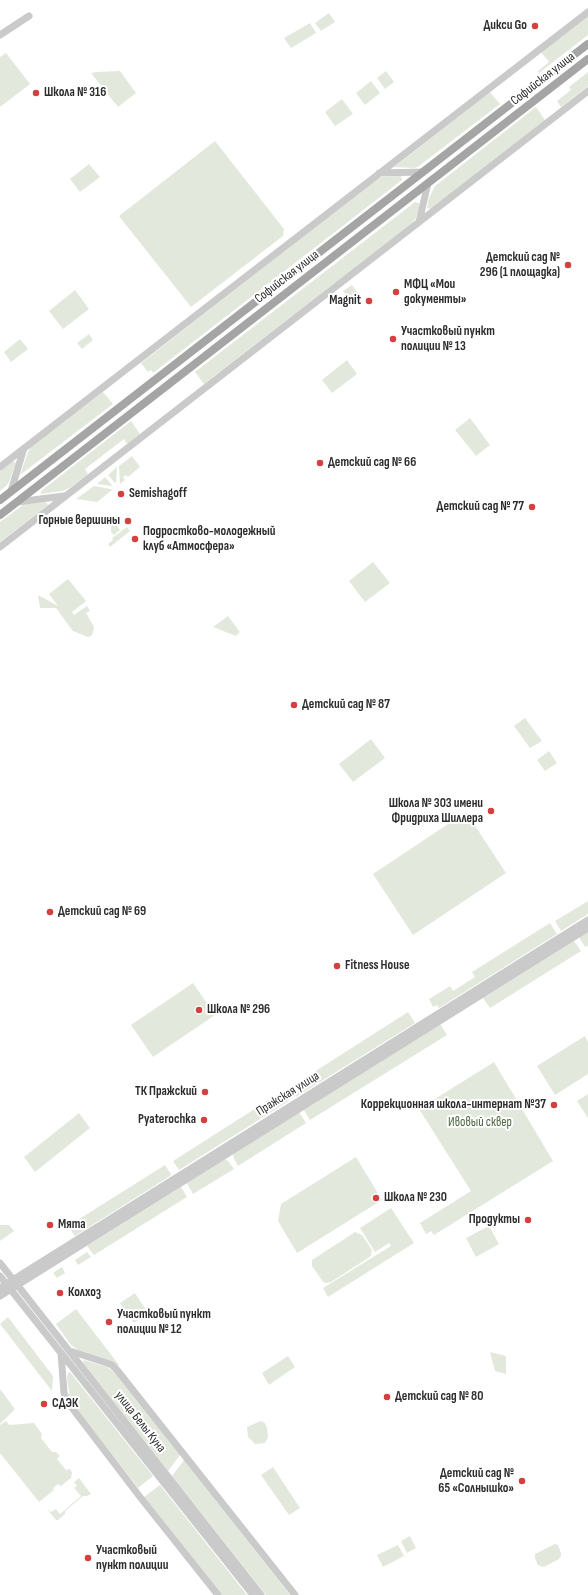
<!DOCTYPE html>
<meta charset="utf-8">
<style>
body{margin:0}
canvas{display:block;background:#fff}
</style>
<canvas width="588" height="1595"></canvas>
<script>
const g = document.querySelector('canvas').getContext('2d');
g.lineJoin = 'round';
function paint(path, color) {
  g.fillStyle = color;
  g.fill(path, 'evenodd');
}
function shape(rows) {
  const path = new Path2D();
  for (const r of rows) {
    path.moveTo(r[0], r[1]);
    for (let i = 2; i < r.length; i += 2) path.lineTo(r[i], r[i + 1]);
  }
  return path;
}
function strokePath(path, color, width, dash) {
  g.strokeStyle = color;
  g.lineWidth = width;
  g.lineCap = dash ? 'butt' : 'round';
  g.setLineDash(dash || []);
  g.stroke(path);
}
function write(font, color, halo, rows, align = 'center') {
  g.font = font + ' "Sofia Sans Condensed",sans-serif';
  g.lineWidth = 4;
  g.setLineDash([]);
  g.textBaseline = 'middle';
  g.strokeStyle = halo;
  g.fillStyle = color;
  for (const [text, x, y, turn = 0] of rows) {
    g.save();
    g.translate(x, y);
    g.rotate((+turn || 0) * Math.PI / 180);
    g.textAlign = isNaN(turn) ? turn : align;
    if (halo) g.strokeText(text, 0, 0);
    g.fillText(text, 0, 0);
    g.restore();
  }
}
const green = shape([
 [329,13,335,22,321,31,315,23],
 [588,16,588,35,539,73,538,71,549,62,541,52],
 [310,23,316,33,291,48,284,38],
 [6,53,30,84,0,107,0,57],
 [120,71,136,93,118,107,91,73,97,72],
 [386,71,394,82,385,89,377,78],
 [588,72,588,86,561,107,557,101,571,90,569,87],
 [371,81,380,93,365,105,356,93],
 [490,92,500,104,419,166,415,168,394,167],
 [342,99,353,114,335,126,325,112],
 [536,107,545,120,431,209,427,208,429,198,435,186],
 [215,141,284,229,283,236,191,307,119,216],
 [89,164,100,177,80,192,70,179],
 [401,176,402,180,153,373,151,370,148,372,141,363,377,179,382,177],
 [415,202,419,203,419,207,416,218,411,224,204,384,195,372],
 [352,285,360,296,352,302,343,291],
 [75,290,89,309,63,329,49,311],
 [89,334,93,340,82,349,77,343],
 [20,339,28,349,11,362,4,352],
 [347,360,357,374,332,393,322,380],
 [103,392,113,404,20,475,28,452,31,447],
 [470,418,490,445,476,456,455,430],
 [131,421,140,434,127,444,124,439,85,469,88,474,71,487,63,491,41,494,41,491],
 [132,456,140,467,128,477,126,475,123,477,125,480,120,484,119,466],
 [13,461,16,463,9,482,7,485,0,491,0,471],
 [117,467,116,482,115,483,108,475],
 [105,477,112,485,111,486,97,484],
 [94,486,111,489,112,490,97,502,76,499],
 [46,502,48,505,0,542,0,522,24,504],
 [112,518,120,530,114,535,111,532],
 [127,527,130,531,110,547,108,544,113,540,112,538],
 [373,562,390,583,365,602,349,581],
 [68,579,86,601,72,612,74,615,87,606,90,611,86,613,94,627,93,633,91,636,88,637,73,631,56,608,40,608,38,595,58,606,49,594],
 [228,616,240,632,236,636,213,627],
 [525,718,542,741,530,748,514,726],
 [371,739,385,758,353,782,339,764],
 [549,751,557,763,545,771,537,760],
 [466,812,506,873,413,935,373,874],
 [588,901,588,914,561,931,555,921],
 [550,923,557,934,439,1008,437,1005,433,1007,429,999,450,986,453,991,475,977,472,972],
 [588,932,588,946,585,947,579,937],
 [574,941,581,951,490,1008,483,998],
 [193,983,215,1015,153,1057,131,1025],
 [408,1012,415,1023,296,1097,289,1088],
 [440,1024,447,1035,310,1120,304,1110],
 [585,1036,588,1042,588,1074,555,1095,537,1066],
 [494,1062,553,1161,434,1235,431,1231,426,1234,420,1223,471,1191,419,1109],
 [283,1091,289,1101,179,1170,173,1161],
 [588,1094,588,1118,577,1101],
 [299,1112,306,1123,238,1166,234,1159,233,1154],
 [79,1113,90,1128,35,1172,24,1157],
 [356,1157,382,1200,297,1253,278,1221,281,1204],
 [225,1159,229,1162,234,1169,193,1194,187,1183],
 [165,1165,171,1174,170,1176,75,1236,68,1226],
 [181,1187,187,1197,94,1255,87,1246],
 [391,1208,414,1243,328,1297,323,1288,391,1246,389,1243,375,1252,360,1228],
 [0,1225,9,1225,14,1231,0,1241],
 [489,1226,499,1244,476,1257,466,1238],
 [355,1232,362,1235,372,1250,371,1256,331,1282,327,1283,323,1282,312,1266,312,1260],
 [87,1252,91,1257,78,1265,75,1260],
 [62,1267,65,1273,57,1278,53,1273],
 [135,1293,148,1313,134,1323,120,1303],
 [76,1309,119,1365,118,1366,109,1360,78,1350,71,1345,56,1324],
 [8,1317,53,1376,52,1391,0,1324],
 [490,1352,506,1356,506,1374,495,1371],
 [288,1356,295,1367,269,1385,262,1373],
 [84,1360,107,1367,114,1372,180,1455,168,1471,83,1363],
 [70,1372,153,1476,138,1488,74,1407,70,1398,69,1392,67,1378,68,1373],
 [0,1389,15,1409,0,1424],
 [6,1421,9,1425,34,1423,42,1434,41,1438,52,1452,56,1452,60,1456,57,1459,66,1470,70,1469,72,1473,71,1478,61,1486,58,1484,53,1488,54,1490,39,1502,0,1453,0,1425],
 [261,1421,265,1423,267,1428,268,1437,265,1443,255,1444,248,1437,247,1427],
 [184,1460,290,1595,266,1595,172,1476],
 [273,1467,300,1508,289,1515,261,1475],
 [79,1478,91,1494,87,1496,83,1496,65,1511,65,1514,58,1520,56,1520,47,1509,51,1512,56,1509,60,1514,81,1496,74,1488,77,1486,74,1482],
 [160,1485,247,1595,222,1595,144,1497],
 [410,1536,416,1548,407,1553,401,1541],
 [555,1544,558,1545,561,1553,561,1556,559,1559,544,1567,538,1565,535,1558,535,1554],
 [398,1545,404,1556,383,1567,377,1555]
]);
const minor = shape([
 [0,35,29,16],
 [379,173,423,172],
 [419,222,428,183],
 [0,467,588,12],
 [11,491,24,448],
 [17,502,64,496],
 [0,547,588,91],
 [0,1263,261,1595],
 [0,1276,253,1595],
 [0,1288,588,920],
 [0,1296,588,928],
 [70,1351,104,1362,112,1365,117,1370,295,1595],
 [61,1353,64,1393,69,1404,140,1497,218,1595]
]);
const major = shape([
 [0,500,588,44],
 [0,515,588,59]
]);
const markers = [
 [535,26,4,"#d34040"],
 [36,93,4,"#d34040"],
 [568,265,4,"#d34040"],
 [396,292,4,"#d34040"],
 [369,301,4,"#d34040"],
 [393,339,4,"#d34040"],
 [320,463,4,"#d34040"],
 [121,494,4,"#d34040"],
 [532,507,4,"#d34040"],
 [128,521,4,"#d34040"],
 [135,539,4,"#d34040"],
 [294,705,4,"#d34040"],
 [491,811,4,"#d34040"],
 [50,912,4,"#d34040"],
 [337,966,4,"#d34040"],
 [199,1010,4,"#d34040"],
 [205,1092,4,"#d34040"],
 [554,1105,4,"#d34040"],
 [204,1120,4,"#d34040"],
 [376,1198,4,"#d34040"],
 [528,1220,4,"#d34040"],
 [50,1225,4,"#d34040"],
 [60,1293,4,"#d34040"],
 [109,1322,4,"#d34040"],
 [387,1397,4,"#d34040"],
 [44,1404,4,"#d34040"],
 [522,1481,4,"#d34040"],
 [88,1558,4,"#d34040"]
];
const poiNames = [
 ["Дикси Go",527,26,"right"],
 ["Школа № 316",44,93],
 ["Детский сад №",560,258,"right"],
 ["296 (1 площадка)",560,273,"right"],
 ["МФЦ «Мои",404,285],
 ["документы»",404,300],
 ["Magnit",361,301,"right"],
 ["Участковый пункт",401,332],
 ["полиции № 13",401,347],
 ["Детский сад № 66",328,463],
 ["Semishagoff",129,494],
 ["Детский сад № 77",524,507,"right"],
 ["Горные вершины",120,521,"right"],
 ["Подростково-молодежный",143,532],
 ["клуб «Атмосфера»",143,547],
 ["Детский сад № 87",302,705],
 ["Школа № 303 имени",483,804,"right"],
 ["Фридриха Шиллера",483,819,"right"],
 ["Детский сад № 69",58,912],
 ["Fitness House",345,966],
 ["Школа № 296",207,1010],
 ["ТК Пражский",197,1092,"right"],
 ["Коррекционная школа-интернат №37",546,1105,"right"],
 ["Pyaterochka",196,1120,"right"],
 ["Школа № 230",384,1198],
 ["Продукты",520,1220,"right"],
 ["Мята",58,1225],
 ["Колхоз",68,1293],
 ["Участковый пункт",117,1315],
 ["полиции № 12",117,1330],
 ["Детский сад № 80",395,1397],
 ["СДЭК",52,1404],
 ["Детский сад №",514,1474,"right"],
 ["65 «Солнышко»",514,1489,"right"],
 ["Участковый",96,1551],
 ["пункт полиции",96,1566]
];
const streetNames = [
 ["Софийская улица",543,79,-38],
 ["Софийская улица",287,277,-38],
 ["Пражская улица",288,1094,-32],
 ["улица Белы Куна",140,1422,52]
];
const parkNames = [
 ["Ивовый сквер",480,1123]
];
paint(green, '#e2e9dc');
strokePath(minor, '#cacaca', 7);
strokePath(major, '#a5a5a5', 8);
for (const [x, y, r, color] of markers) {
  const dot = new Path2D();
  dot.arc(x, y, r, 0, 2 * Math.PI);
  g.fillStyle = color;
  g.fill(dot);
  strokePath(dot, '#fff', 1.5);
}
write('bold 13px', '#2d2d2d', '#fff', poiNames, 'left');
write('13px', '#2d2d2d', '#fff', streetNames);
write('13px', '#4d643f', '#fff', parkNames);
</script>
